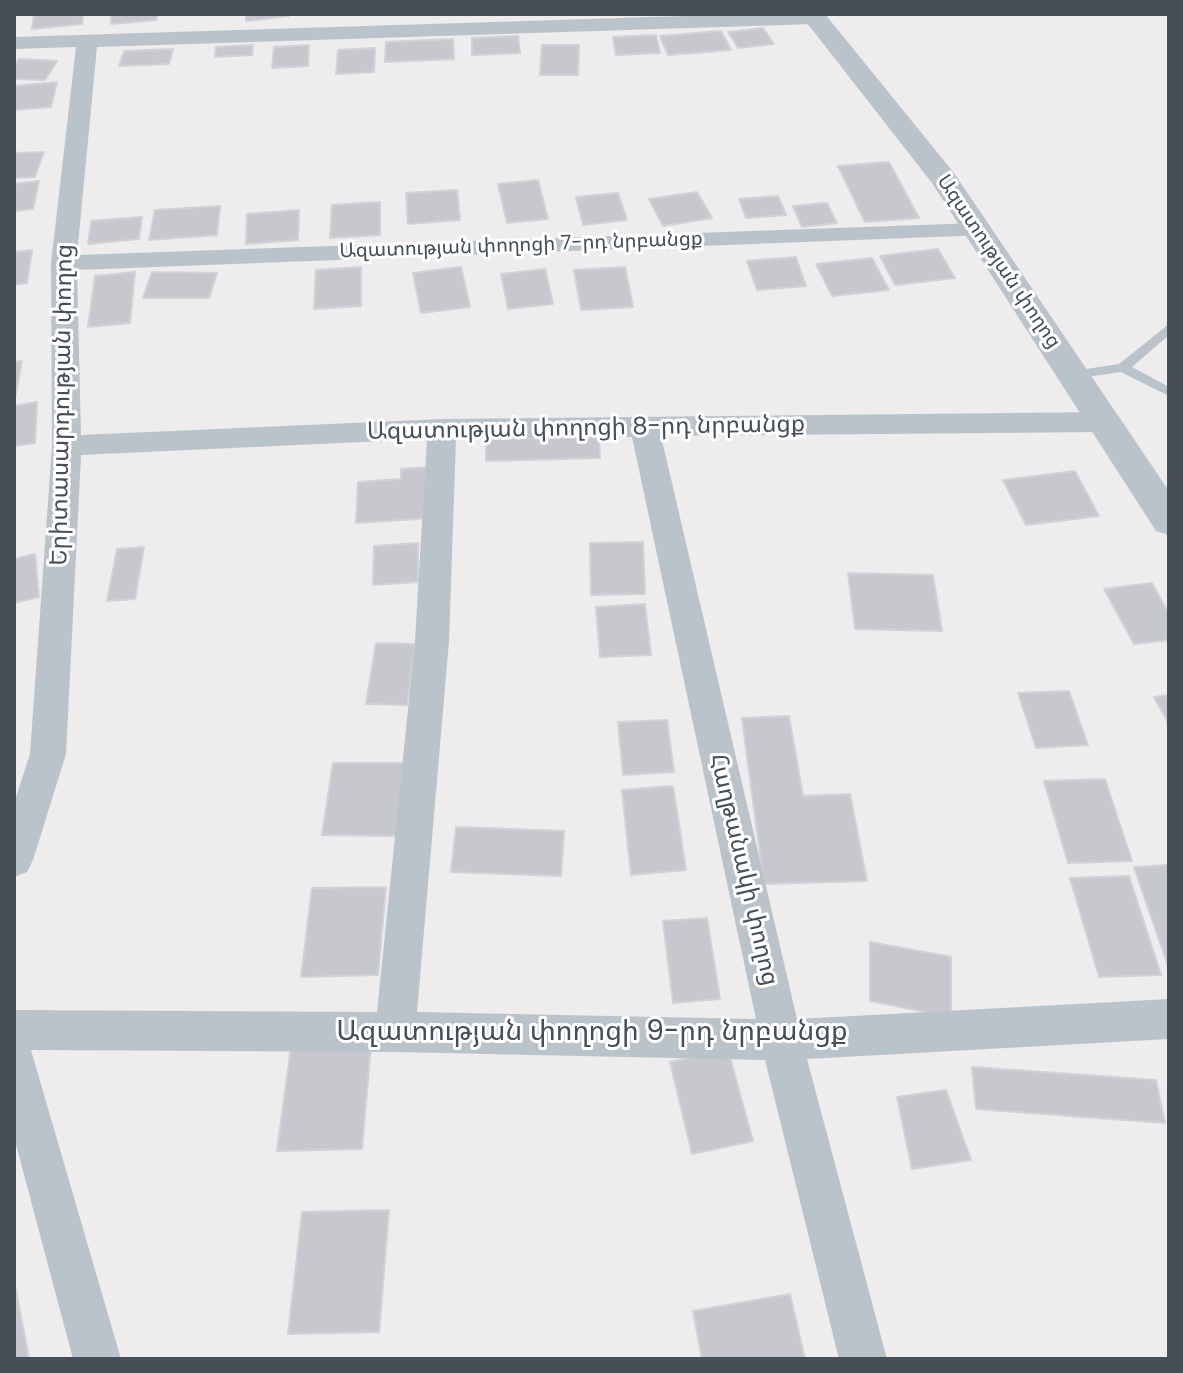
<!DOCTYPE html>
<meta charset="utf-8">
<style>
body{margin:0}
#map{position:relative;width:1183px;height:1373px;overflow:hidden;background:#eeecec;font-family:Poppins,sans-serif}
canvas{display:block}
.frame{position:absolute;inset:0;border:16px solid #464e57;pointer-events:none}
</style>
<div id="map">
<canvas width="1183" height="1373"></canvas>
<div class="frame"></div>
</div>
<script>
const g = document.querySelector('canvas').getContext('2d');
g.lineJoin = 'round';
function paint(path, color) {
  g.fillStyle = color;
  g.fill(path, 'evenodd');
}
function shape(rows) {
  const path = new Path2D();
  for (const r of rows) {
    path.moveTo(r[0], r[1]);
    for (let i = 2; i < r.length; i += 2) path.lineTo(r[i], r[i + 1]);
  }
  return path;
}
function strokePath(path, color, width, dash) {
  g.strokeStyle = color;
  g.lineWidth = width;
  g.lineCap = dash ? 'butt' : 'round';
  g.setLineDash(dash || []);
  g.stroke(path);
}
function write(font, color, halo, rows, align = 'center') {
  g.font = font + ' Poppins,"Noto Sans Armenian",sans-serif';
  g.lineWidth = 6;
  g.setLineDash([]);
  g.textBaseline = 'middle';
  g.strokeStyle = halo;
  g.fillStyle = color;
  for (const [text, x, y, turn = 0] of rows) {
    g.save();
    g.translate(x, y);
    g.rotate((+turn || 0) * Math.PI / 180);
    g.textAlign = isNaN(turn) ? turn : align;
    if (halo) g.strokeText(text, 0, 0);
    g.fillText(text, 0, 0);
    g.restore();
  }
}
const building = shape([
 [34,14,83,14,82,24,32,29,34,14],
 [111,14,157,14,157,20,111,24,111,14],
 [246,14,289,14,289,16,246,21,246,14],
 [763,28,774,44,738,48,728,32,763,28],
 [721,31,731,50,668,55,660,36,721,31],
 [656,35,660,53,616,55,613,37,656,35],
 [518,36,520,53,472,55,472,38,518,36],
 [453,39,454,59,385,62,386,42,453,39],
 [253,45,252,55,215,57,216,47,253,45],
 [309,45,308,66,272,68,274,47,309,45],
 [542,45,579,45,578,75,540,75,542,45],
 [375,48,374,72,336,74,338,50,375,48],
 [173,49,169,64,119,66,124,51,173,49],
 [19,59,57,61,45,80,14,79,14,67,19,59],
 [57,82,51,107,14,110,14,86,57,82],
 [44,152,35,177,14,178,14,153,44,152],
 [889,162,919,218,865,222,838,166,889,162],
 [538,180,548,219,507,223,498,184,538,180],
 [39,181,33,209,14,211,14,184,39,181],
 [457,190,460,220,408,224,406,193,457,190],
 [697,192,712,218,663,226,649,199,697,192],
 [618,193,627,220,583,225,576,197,618,193],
 [778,196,786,215,746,218,739,199,778,196],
 [380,202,380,235,330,238,332,205,380,202],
 [827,203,837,223,802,227,793,206,827,203],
 [220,206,217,235,149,240,155,210,220,206],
 [299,210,298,240,246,244,247,214,299,210],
 [142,217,139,239,88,244,91,221,142,217],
 [938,249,955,278,895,285,880,256,938,249],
 [32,250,27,283,14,285,14,252,32,250],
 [796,257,806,286,757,290,747,261,796,257],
 [872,258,889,290,832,296,816,264,872,258],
 [361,267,361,306,314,309,316,270,361,267],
 [461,267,470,307,421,313,413,273,461,267],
 [625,267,633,307,581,310,574,270,625,267],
 [545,269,553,304,508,309,501,274,545,269],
 [135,272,130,323,88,327,95,276,135,272],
 [152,272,217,273,209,298,143,298,152,272],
 [22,361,15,398,14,398,14,362,22,361],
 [37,402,35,443,14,446,14,406,37,402],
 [599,437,600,458,486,461,486,439,599,437],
 [431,467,432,518,356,523,358,482,401,479,401,469,431,467],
 [1075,471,1099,516,1026,525,1003,480,1075,471],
 [643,542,645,594,591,595,590,543,643,542],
 [418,543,418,582,373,585,374,546,418,543],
 [144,547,135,599,107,601,117,549,144,547],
 [35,554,39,597,14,603,14,559,35,554],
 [848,573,933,575,942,631,855,629,848,573],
 [1152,583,1169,614,1169,640,1134,644,1104,589,1152,583],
 [645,604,651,655,600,657,596,607,645,604],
 [376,643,415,644,407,705,366,704,376,643],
 [1069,691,1088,745,1036,748,1018,693,1069,691],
 [1169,695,1169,724,1154,697,1169,695],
 [789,716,803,796,850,794,867,881,764,884,742,718,789,716],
 [667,720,674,772,623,775,618,722,667,720],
 [333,763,405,763,396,836,322,835,333,763],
 [1105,779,1132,861,1068,863,1044,781,1105,779],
 [673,786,686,870,631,875,622,790,673,786],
 [456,827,564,831,561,876,451,872,456,827],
 [1169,865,1169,969,1134,867,1169,865],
 [1129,876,1161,975,1099,977,1070,878,1129,876],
 [386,887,378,975,301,977,312,888,386,887],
 [707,918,720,999,673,1003,663,921,707,918],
 [870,942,951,957,951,1017,870,1001,870,942],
 [371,1045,362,1149,277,1151,291,1047,371,1045],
 [728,1050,753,1141,692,1154,670,1062,728,1050],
 [972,1067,1156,1080,1165,1123,976,1109,972,1067],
 [946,1090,971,1160,912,1169,897,1097,946,1090],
 [389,1210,379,1332,288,1334,302,1212,389,1210],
 [16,1290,29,1359,14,1359,16,1290],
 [790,1294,805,1359,702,1359,693,1311,790,1294]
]);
const service = shape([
 [1169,324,1169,335,1132,367,1169,387,1169,396,1121,372,1073,379,1067,375,1073,371,1119,364,1169,324]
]);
const minor = shape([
 [748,14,821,14,824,18,814,24,97,47,77,255,977,223,986,225,989,230,986,235,77,270,81,435,442,419,1104,412,1114,415,1118,422,1114,429,1104,432,661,436,797,1019,1169,999,1169,1039,807,1059,887,1359,839,1359,765,1060,395,1052,31,1050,121,1359,73,1359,14,1137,14,1010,377,1012,415,641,427,439,81,455,66,754,33,860,27,872,14,877,14,803,30,754,52,446,51,263,76,47,14,49,14,37,748,14],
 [632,437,756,1019,417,1012,449,641,456,439,632,437]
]);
const tertiary = shape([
 [800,14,825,14,954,173,1169,491,1169,535,1156,531,932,183,800,14]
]);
const farStreetnames = [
 ["Ազատության փողոցի 7-րդ նրբանցք",521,246,-2],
 ["Ազատության փողոց",998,262,56]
];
const streetNames = [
 ["Երիտասարդության փողոց",63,405,-89],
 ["Ազատության փողոցի 8-րդ նրբանցք",586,429,-1],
 ["Հաղթանակի փողոց",743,870,77]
];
const nearStreetnames = [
 ["Ազատության փողոցի 9-րդ նրբանցք",592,1033]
];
paint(building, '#c7c8ce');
strokePath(building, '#d0d2d7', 2);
paint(service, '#bbc3ca');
paint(minor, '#bbc3ca');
paint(tertiary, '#bbc3ca');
write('20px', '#464e57', '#fff', farStreetnames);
write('24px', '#464e57', '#fff', streetNames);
write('28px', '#464e57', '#fff', nearStreetnames);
</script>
